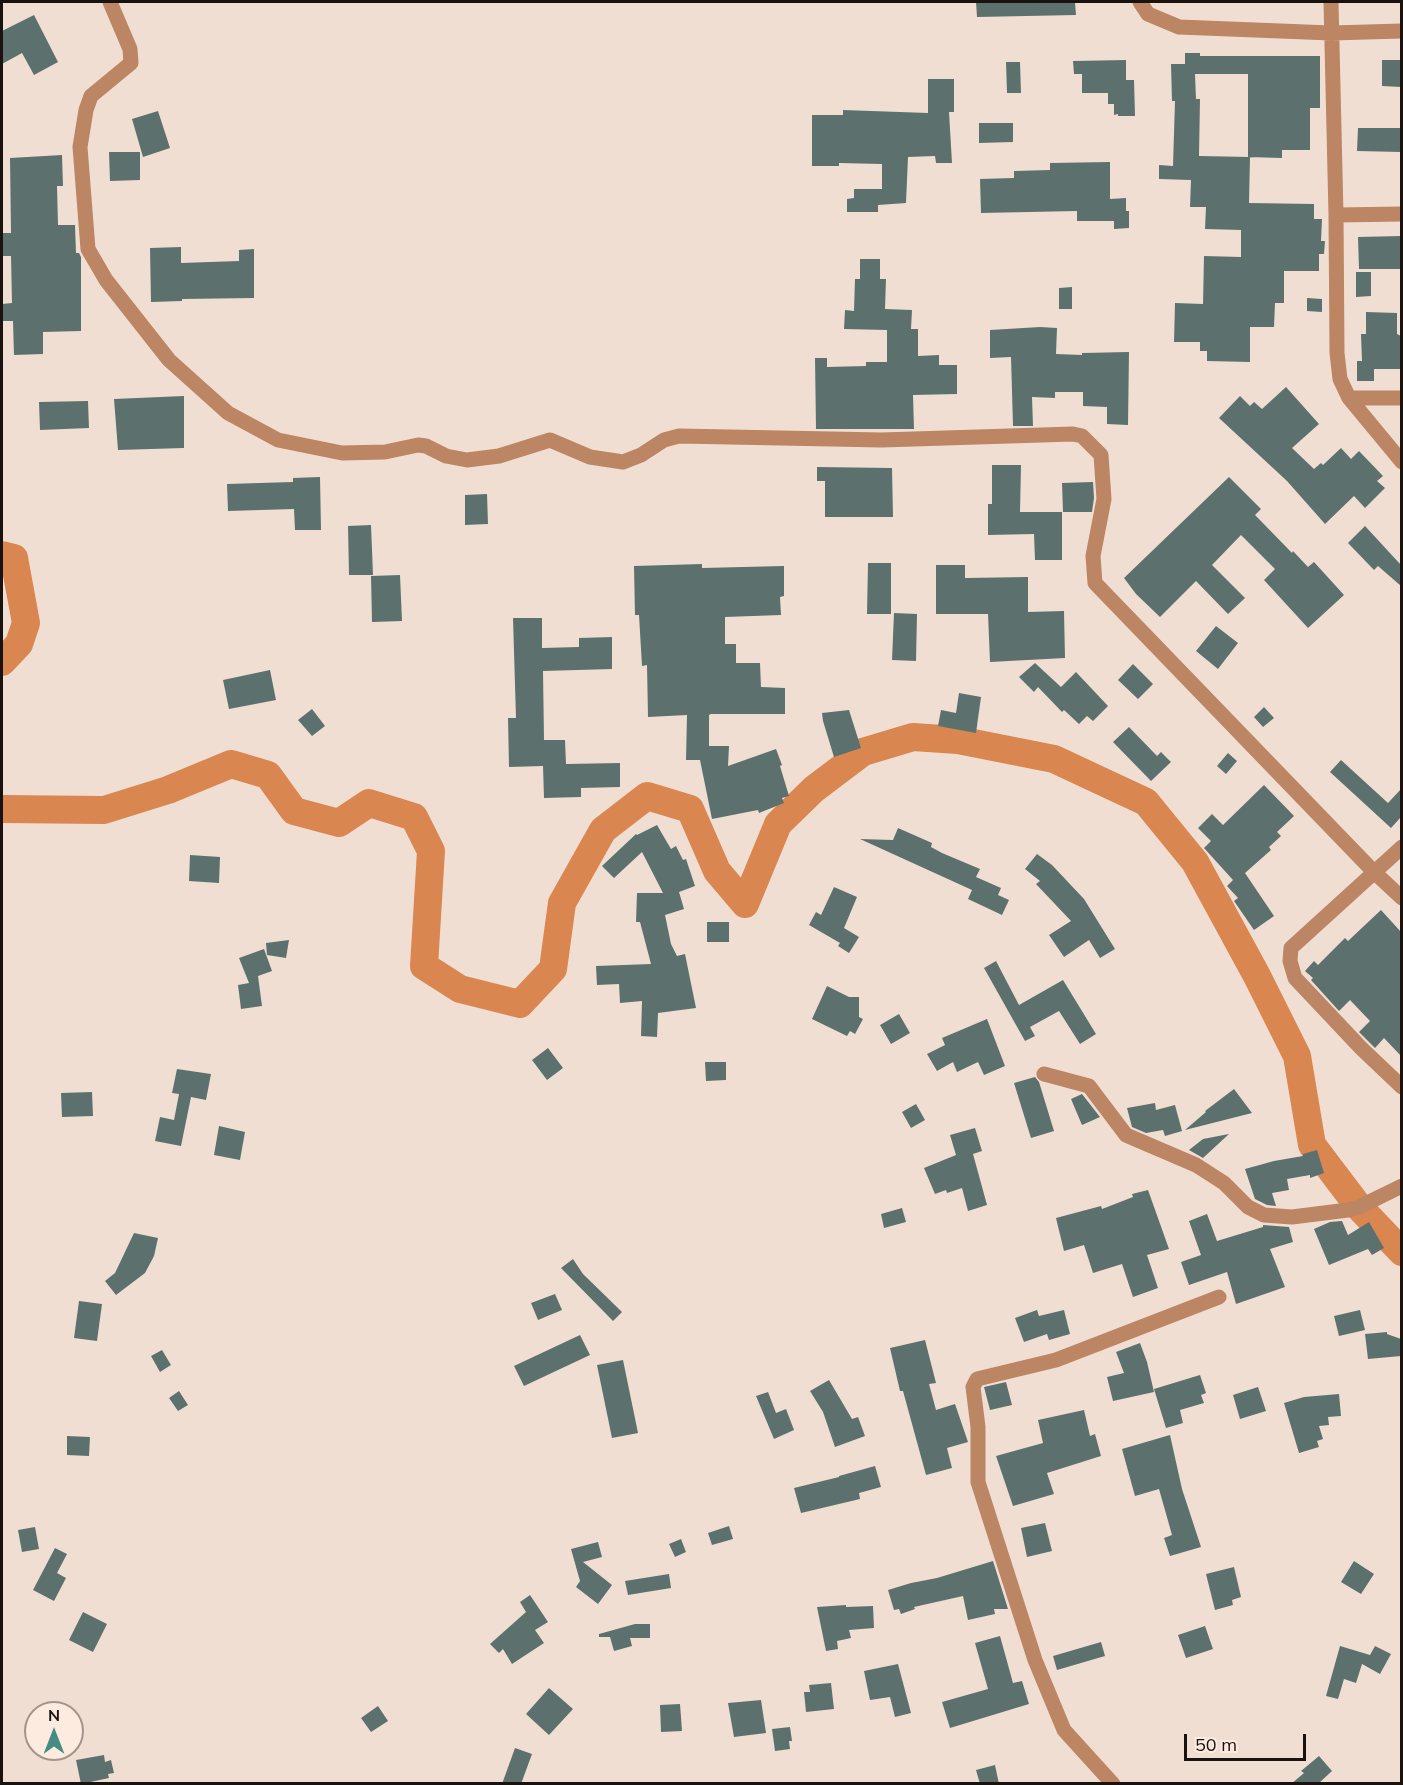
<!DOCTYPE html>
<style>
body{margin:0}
#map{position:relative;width:1403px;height:1785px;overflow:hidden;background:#f1ded3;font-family:Mulish,sans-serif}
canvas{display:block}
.frame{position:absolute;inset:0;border:3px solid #19120f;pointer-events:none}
.north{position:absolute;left:24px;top:1701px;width:60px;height:60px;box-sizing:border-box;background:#feebe0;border:2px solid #a2948c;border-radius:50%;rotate:0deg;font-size:16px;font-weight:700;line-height:24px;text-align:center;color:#19120f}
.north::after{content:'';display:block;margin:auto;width:21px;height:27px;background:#458c84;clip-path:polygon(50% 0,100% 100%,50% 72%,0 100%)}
.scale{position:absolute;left:1184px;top:1734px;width:122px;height:27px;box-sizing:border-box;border:3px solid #19120f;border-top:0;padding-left:8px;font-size:18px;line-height:21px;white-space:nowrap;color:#19120f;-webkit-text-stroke:4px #feebe0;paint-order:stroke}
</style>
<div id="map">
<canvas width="1403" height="1785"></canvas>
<div class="frame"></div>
<div class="north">N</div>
<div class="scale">50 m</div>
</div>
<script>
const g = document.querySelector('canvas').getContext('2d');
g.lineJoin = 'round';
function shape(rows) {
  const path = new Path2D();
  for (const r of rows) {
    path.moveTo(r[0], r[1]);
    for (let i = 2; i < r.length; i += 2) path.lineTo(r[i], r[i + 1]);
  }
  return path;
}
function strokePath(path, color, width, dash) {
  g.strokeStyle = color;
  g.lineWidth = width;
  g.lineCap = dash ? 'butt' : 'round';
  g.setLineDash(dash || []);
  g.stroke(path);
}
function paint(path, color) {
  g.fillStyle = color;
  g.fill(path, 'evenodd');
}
const river = shape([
 [2,555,14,558,26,623,19,644,2,662],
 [2,809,104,810,168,790,231,764,268,775,294,811,339,823,369,803,414,817,431,851,424,966,460,989,520,1004,553,969,562,903,603,830,647,796,690,809,717,871,745,904,778,824,814,789,863,752,913,737,958,740,1054,759,1146,802,1195,862,1257,976,1297,1056,1312,1145,1359,1207,1402,1252]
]);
const building = shape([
 [976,2,1075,2,1076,15,977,17],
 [34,15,58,62,34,75,22,53,2,64,2,31],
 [1185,53,1200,53,1200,56,1320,56,1320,108,1310,108,1310,150,1282,150,1282,158,1248,157,1248,74,1195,74,1196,99,1200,99,1199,156,1250,157,1249,203,1314,204,1314,219,1322,219,1321,241,1325,241,1324,254,1319,254,1319,271,1284,271,1284,303,1275,303,1274,327,1250,327,1250,362,1207,361,1207,351,1200,351,1200,342,1174,342,1175,303,1203,304,1204,256,1241,257,1241,230,1205,229,1206,207,1190,207,1191,180,1159,179,1159,165,1173,166,1175,101,1172,101,1171,64,1185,64],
 [1126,60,1126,80,1134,80,1135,116,1118,116,1118,114,1114,115,1114,104,1108,104,1108,93,1082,93,1082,74,1074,74,1073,61],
 [1382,60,1401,60,1401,87,1382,86],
 [1006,62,1020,62,1021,93,1007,93],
 [928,79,954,79,954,112,949,112,952,163,936,163,935,156,908,157,906,203,878,205,878,212,847,212,847,199,854,198,854,189,882,189,882,164,839,163,839,166,812,166,812,115,843,115,843,110,928,113],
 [158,111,170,148,143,157,132,119],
 [979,123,1013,123,1013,142,979,143],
 [1358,128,1401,128,1401,152,1357,151],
 [109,152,140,152,140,180,110,181],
 [62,155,63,186,57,186,58,225,75,225,76,253,79,253,81,257,81,331,43,332,43,354,14,355,13,321,2,321,2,304,12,303,11,256,2,256,2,233,11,233,10,158],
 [1110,162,1110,199,1126,198,1126,211,1129,211,1129,228,1114,229,1114,221,1077,221,1077,211,981,213,980,179,1014,178,1014,171,1050,170,1050,163],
 [1401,236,1401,269,1359,269,1358,237],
 [181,247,181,263,239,261,239,250,254,249,254,298,182,299,182,301,151,302,150,248],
 [860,259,880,259,880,279,886,279,885,309,912,310,911,329,918,329,918,356,939,355,939,365,957,365,957,394,913,395,914,429,816,429,815,358,827,358,827,367,866,366,866,362,887,362,887,330,844,329,845,310,854,311,855,279,860,279],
 [1356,272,1371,272,1371,296,1356,297],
 [1072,287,1072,309,1059,309,1059,288],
 [1307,298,1322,299,1322,312,1307,311],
 [1366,312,1397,313,1397,334,1401,336,1401,369,1374,369,1374,381,1357,381,1357,361,1362,361,1361,334,1366,334],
 [1040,327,1057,328,1056,354,1082,355,1082,353,1129,352,1128,425,1107,424,1107,407,1083,406,1083,392,1055,392,1055,398,1032,397,1033,426,1013,426,1011,357,990,358,990,330],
 [1286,387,1319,424,1292,448,1314,469,1321,463,1323,465,1341,448,1351,459,1359,451,1383,476,1377,481,1385,488,1365,508,1354,496,1325,524,1287,481,1219,418,1240,396,1250,406,1254,402,1262,409],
 [184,396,184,448,118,450,114,399],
 [88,401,89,428,40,430,39,402],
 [992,465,1021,465,1020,512,1062,512,1062,560,1035,560,1034,534,988,535,988,504,992,504],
 [817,467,892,468,893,517,825,517,825,481,817,481],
 [320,477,321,530,295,530,294,509,228,511,227,484,293,482,293,478],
 [1229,477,1261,509,1255,515,1258,518,1292,553,1293,551,1308,567,1314,562,1344,595,1308,628,1264,580,1275,569,1241,535,1212,565,1245,598,1228,614,1196,581,1160,617,1136,594,1124,578],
 [1093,482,1094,498,1092,512,1063,512,1062,483],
 [487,494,488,524,465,525,465,495],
 [371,525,373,575,349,575,348,526],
 [1365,526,1401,565,1401,586,1378,566,1374,570,1348,543],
 [868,563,891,563,891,614,867,614],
 [702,564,702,568,784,566,784,596,780,597,781,615,725,617,725,644,736,644,736,663,760,663,761,687,785,688,785,714,711,714,709,715,709,746,729,746,728,766,776,749,782,765,780,766,789,796,782,798,784,803,759,813,758,810,712,819,700,760,686,760,687,715,648,717,647,665,642,666,639,615,635,615,634,566],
 [936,565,965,565,965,578,1028,577,1028,612,1064,611,1065,658,990,662,988,614,936,614],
 [400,575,402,621,372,622,371,576],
 [894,613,917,614,916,661,892,660],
 [513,618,542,618,542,648,579,647,579,638,612,637,612,669,543,671,544,740,565,740,566,764,620,763,620,787,581,788,581,797,544,798,543,766,509,767,508,718,516,718],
 [1216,626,1238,643,1218,669,1196,651],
 [1035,663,1061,687,1076,672,1108,706,1093,721,1087,716,1079,724,1064,710,1062,712,1038,687,1034,692,1019,677],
 [1133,664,1153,684,1138,699,1118,680],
 [270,670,276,700,229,709,223,680],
 [959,693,981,697,976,733,938,726,941,710,956,713],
 [1264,707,1274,718,1263,727,1254,717],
 [312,709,325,726,312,736,298,720],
 [849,710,861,748,834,757,823,721,822,713],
 [1129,727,1157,756,1161,752,1171,762,1151,781,1113,742],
 [1228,753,1237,761,1226,774,1217,766],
 [1341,760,1388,803,1401,789,1401,817,1391,828,1330,772],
 [1264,785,1294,816,1277,832,1281,836,1269,847,1271,850,1245,873,1274,916,1254,930,1234,901,1238,898,1227,886,1233,880,1204,848,1211,841,1198,828,1212,814,1223,825],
 [657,825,671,849,676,846,683,860,686,859,695,886,679,892,684,909,665,915,671,944,677,956,685,954,696,1008,658,1013,657,1037,641,1036,642,1001,620,1003,619,984,597,985,596,966,651,964,640,922,636,922,637,893,663,893,642,852,614,878,602,866,636,834,637,835],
 [898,828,932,843,931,847,942,853,980,869,976,877,1001,888,998,895,1009,900,1002,915,968,899,972,890,860,839,893,840],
 [1037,854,1052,865,1084,899,1115,949,1100,958,1089,940,1064,957,1049,935,1071,921,1036,884,1040,881,1025,869],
 [190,855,220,857,219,883,189,881],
 [834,887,857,897,844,928,859,937,849,953,838,946,840,943,809,925,816,912,821,915],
 [1381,910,1401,932,1401,1056,1384,1038,1375,1048,1359,1032,1370,1021,1350,1000,1339,1011,1311,980,1313,978,1305,971,1314,961,1318,965,1345,938,1348,941],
 [707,922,729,922,729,942,707,942],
 [289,940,286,958,267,955,266,943],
 [264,949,272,971,258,976,262,1006,241,1009,238,985,249,983,239,958],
 [996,961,1019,1005,1063,980,1096,1034,1080,1044,1059,1011,1030,1027,1035,1036,1025,1041,984,968],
 [827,986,849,997,859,997,859,1017,863,1019,855,1034,850,1031,847,1036,812,1019],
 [899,1014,910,1033,891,1044,880,1025],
 [987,1019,1005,1066,984,1075,978,1062,957,1072,953,1062,937,1071,927,1054,945,1045,942,1038],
 [548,1048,563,1068,547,1080,532,1060],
 [705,1062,726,1062,726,1080,706,1081],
 [177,1069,211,1074,206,1100,191,1097,181,1146,155,1141,160,1117,174,1120,179,1094,172,1093],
 [1035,1077,1039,1082,1054,1131,1031,1138,1014,1083],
 [1234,1089,1252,1113,1185,1130,1206,1112,1205,1111],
 [92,1092,93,1116,62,1117,61,1093],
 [1082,1094,1100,1117,1082,1125,1071,1099],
 [1155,1103,1156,1110,1175,1105,1182,1131,1165,1136,1163,1130,1146,1133,1132,1127,1127,1108],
 [916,1104,925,1120,911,1128,902,1112],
 [219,1126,245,1132,240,1160,214,1155],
 [975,1128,982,1151,973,1154,987,1205,968,1211,962,1188,947,1193,946,1190,935,1194,924,1168,956,1155,950,1135],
 [1229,1134,1203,1158,1189,1150,1203,1139],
 [1317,1150,1324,1173,1310,1178,1310,1175,1287,1179,1289,1190,1272,1193,1276,1206,1267,1205,1255,1199,1245,1169,1274,1161,1303,1156,1303,1154],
 [1148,1190,1169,1249,1147,1255,1158,1288,1133,1297,1122,1264,1093,1273,1084,1245,1064,1251,1056,1218,1101,1206,1102,1209,1133,1197,1132,1194],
 [902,1208,906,1222,884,1228,881,1214],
 [1207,1214,1217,1241,1263,1227,1263,1225,1289,1227,1293,1242,1270,1249,1285,1287,1236,1304,1227,1272,1189,1285,1181,1262,1201,1255,1189,1221],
 [1342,1221,1348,1235,1369,1222,1384,1248,1372,1255,1368,1249,1329,1265,1314,1229,1330,1222],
 [134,1233,158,1238,154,1256,145,1273,116,1295,105,1281,115,1273],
 [573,1259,583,1274,622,1312,613,1321,561,1268],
 [555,1294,562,1310,538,1320,531,1303],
 [79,1301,102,1304,97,1341,74,1338],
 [1037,1310,1039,1316,1064,1310,1070,1334,1049,1340,1047,1334,1024,1342,1015,1318],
 [1360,1310,1365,1330,1339,1336,1334,1316],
 [1387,1332,1387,1334,1401,1339,1401,1356,1368,1359,1365,1334],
 [580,1335,590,1355,524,1386,514,1366],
 [925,1340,936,1383,929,1384,936,1410,955,1404,968,1442,947,1448,952,1468,926,1475,903,1391,900,1391,890,1348],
 [1140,1343,1147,1362,1154,1392,1113,1401,1107,1377,1124,1373,1116,1352],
 [162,1350,171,1365,160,1372,151,1356],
 [623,1360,638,1433,612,1438,597,1365],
 [1200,1375,1206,1393,1201,1395,1204,1403,1180,1410,1183,1423,1166,1428,1154,1389],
 [829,1380,852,1419,858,1417,865,1436,835,1447,823,1412,810,1391],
 [1006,1382,1012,1405,990,1410,984,1387],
 [1258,1387,1266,1411,1240,1419,1233,1395],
 [179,1391,188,1405,178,1411,169,1398],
 [768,1392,776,1413,786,1409,794,1430,774,1439,756,1396],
 [1339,1394,1341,1416,1328,1417,1329,1425,1319,1426,1323,1439,1317,1441,1319,1447,1299,1453,1284,1403,1304,1397],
 [1084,1410,1090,1436,1095,1434,1101,1456,1047,1473,1054,1494,1013,1506,996,1456,1043,1443,1038,1420],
 [1170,1435,1182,1489,1201,1547,1170,1556,1164,1538,1172,1535,1159,1489,1135,1496,1122,1449],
 [67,1436,90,1437,89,1456,67,1455],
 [875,1466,881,1487,859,1493,860,1499,801,1513,794,1488,839,1477,839,1476],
 [1045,1523,1052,1551,1027,1557,1021,1528],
 [729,1526,733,1539,712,1545,708,1533],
 [35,1527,39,1549,22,1552,18,1530],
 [681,1539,686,1552,675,1557,669,1544],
 [598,1542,602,1557,583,1562,612,1585,598,1604,576,1587,580,1581,571,1549],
 [55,1548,67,1554,57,1573,66,1578,54,1601,33,1590],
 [993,1561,1008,1609,994,1609,995,1614,968,1620,963,1596,914,1607,915,1609,901,1614,899,1609,894,1610,888,1590,911,1583,937,1578],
 [1354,1561,1374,1574,1361,1594,1341,1582],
 [1234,1567,1241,1597,1232,1600,1233,1605,1215,1610,1206,1574],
 [669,1574,671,1588,628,1595,625,1581],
 [530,1595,548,1622,535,1630,544,1643,512,1664,503,1649,499,1653,490,1644,526,1612,520,1602],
 [846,1605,846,1607,873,1606,874,1628,849,1630,851,1638,837,1641,838,1649,826,1651,817,1607],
 [83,1612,107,1624,93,1652,69,1640],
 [635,1624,650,1624,650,1638,630,1638,632,1646,614,1651,610,1637,599,1637,599,1634],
 [1205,1626,1213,1649,1186,1658,1178,1635],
 [1000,1636,1013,1683,1022,1681,1029,1704,950,1728,942,1702,988,1689,975,1643],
 [1101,1642,1105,1656,1057,1670,1053,1656],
 [1340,1646,1370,1655,1375,1646,1391,1654,1380,1674,1362,1664,1356,1683,1344,1679,1338,1699,1326,1696],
 [898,1664,911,1713,895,1717,890,1697,870,1700,864,1671],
 [831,1683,834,1709,806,1712,804,1692,810,1692,809,1685],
 [549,1688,573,1709,549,1735,526,1714],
 [761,1700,766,1733,734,1737,728,1703],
 [680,1704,682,1731,661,1732,660,1705],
 [378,1706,388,1721,371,1732,361,1718],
 [790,1727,792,1741,789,1741,790,1749,775,1751,772,1729],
 [515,1748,532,1754,521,1784,502,1784],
 [104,1755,105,1762,111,1760,114,1773,108,1774,109,1778,81,1784,76,1760],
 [1319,1756,1332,1771,1318,1784,1291,1784,1304,1773,1301,1771],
 [995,1765,999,1784,980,1784,976,1770]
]);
const minor = shape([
 [110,2,130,49,131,63,91,96,86,110,80,147,88,249,106,280,169,360,228,413,278,440,342,453,385,452,418,445,426,446,446,456,467,460,499,456,550,440,590,457,623,462,641,455,664,440,679,436,882,440,1073,434,1082,436,1101,455,1104,499,1093,556,1095,583,1374,872,1402,898],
 [1140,2,1148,14,1179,27,1331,33,1402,31],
 [1331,2,1336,215,1337,353,1340,379,1349,398,1402,462],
 [1336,215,1402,214],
 [1349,398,1402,398],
 [1402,847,1291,948,1290,961,1295,978,1361,1048,1402,1087],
 [1044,1074,1089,1086,1126,1135,1196,1165,1224,1183,1248,1207,1264,1215,1292,1217,1348,1210,1359,1207,1402,1186],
 [1113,1784,1064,1730,1035,1660,978,1482,978,1427,973,1387,977,1379,1056,1360,1219,1297]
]);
strokePath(river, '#da8651', 28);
paint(building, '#5c716e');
strokePath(minor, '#bc8563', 15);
</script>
